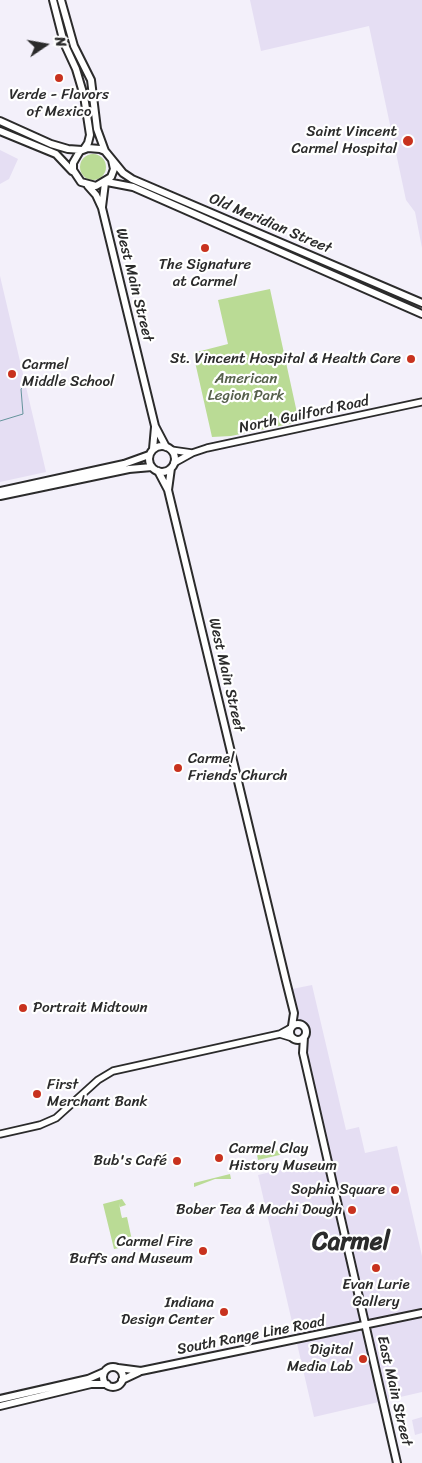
<!DOCTYPE html>
<meta charset="utf-8">
<style>
body{margin:0}
#map{position:relative;width:422px;height:1463px;overflow:hidden;background:#f3f0fa;font-family:Sriracha,sans-serif}
canvas{display:block}
.north{position:absolute;left:20px;top:20px;width:50px;height:50px;-webkit-text-stroke:4px #fff;paint-order:stroke;rotate:78deg;font-size:14px;font-weight:700;line-height:20px;text-align:center;color:#2b2b2b}
.north::after{content:'';display:block;margin:auto;width:18px;height:22px;background:#2b2b2b;clip-path:polygon(50% 0,100% 100%,50% 72%,0 100%)}
</style>
<div id="map">
<canvas width="422" height="1463"></canvas>
<div class="north">N</div>
</div>
<script>
const g = document.querySelector('canvas').getContext('2d');
g.lineJoin = 'round';
function paint(path, color) {
  g.fillStyle = color;
  g.fill(path, 'evenodd');
}
function shape(rows) {
  const path = new Path2D();
  for (const r of rows) {
    if (r.length === 3) {
      path.moveTo(r[0] + r[2], r[1]);
      path.arc(r[0], r[1], r[2], 0, 2 * Math.PI);
      continue;
    }
    path.moveTo(r[0], r[1]);
    for (let i = 2; i < r.length; i += 2) path.lineTo(r[i], r[i + 1]);
  }
  return path;
}
function strokePath(path, color, width, dash) {
  g.strokeStyle = color;
  g.lineWidth = width;
  g.lineCap = dash ? 'butt' : 'round';
  g.setLineDash(dash || []);
  g.stroke(path);
}
function write(font, color, halo, rows, align = 'center') {
  g.font = font + ' Sriracha,sans-serif';
  g.lineWidth = 4.5;
  g.setLineDash([]);
  g.textBaseline = 'middle';
  g.strokeStyle = halo;
  g.fillStyle = color;
  for (const [text, x, y, turn = 0] of rows) {
    g.save();
    g.translate(x, y);
    g.rotate((+turn || 0) * Math.PI / 180);
    g.textAlign = isNaN(turn) ? turn : align;
    if (halo) g.strokeText(text, 0, 0);
    g.fillText(text, 0, 0);
    g.restore();
  }
}
const built = shape([
 [250,0,422,0,422,248,415,212,406,200,369,26,261,51],
 [0,150,18,159,9,179,0,184],
 [0,276,46,472,0,482],
 [312,985,346,1130,359,1127,365,1153,397,1146,422,1256,422,1392,314,1417,258,1175,331,1158,292,989],
 [422,1417,422,1433,415,1435,412,1420]
]);
const green = shape([
 [93,167,13],
 [270,289,299,422,231,436,212,437,193,353,228,344,218,300],
 [288,1148,288,1153,258,1160,257,1155],
 [230,1174,231,1179,215,1179,194,1187,194,1183],
 [122,1199,126,1205,120,1207,119,1203,121,1214,122,1218,127,1217,133,1245,114,1249,103,1204]
]);
const stream = shape([
 [0,421,23,414,21,389,30,379]
]);
const tertiary = shape([
 [171,450,192,453],
 [174,463,192,453,207,448,422,402],
 [280,1034,293,1038],
 [0,1134,40,1125,56,1118,98,1080,113,1071,280,1034,291,1028]
]);
const secondary = shape([
 [53,0,64,43,76,69,84,96,90,135,88,143,84,149],
 [61,0,74,46,91,80,97,129,105,151],
 [0,121,51,144,68,149,82,150],
 [0,131,56,154,72,171],
 [112,160,114,169,111,177,96,186,81,182,73,170,73,163,80,151,88,148,100,149,105,151,123,173,132,179,422,303],
 [107,182,133,187,422,314],
 [88,186,96,195,102,208,155,426,166,447],
 [102,207,105,183],
 [162,459,13],
 [153,449,155,427],
 [171,468,168,490,286,981,294,1013,292,1026],
 [158,471,168,490],
 [0,491,124,464,149,455],
 [0,496,129,469,152,467],
 [298,1032,8],
 [304,1037,303,1053,397,1463],
 [113,1377,10],
 [118,1368,141,1371,422,1313],
 [122,1380,139,1372],
 [0,1399,88,1379,104,1372],
 [0,1406,91,1384,107,1384]
]);
const markers = [
 [59,78,5,"#c8321e"],
 [408,141,6,"#c8321e"],
 [205,248,5,"#c8321e"],
 [411,359,5,"#c8321e"],
 [12,374,5,"#c8321e"],
 [178,768,5,"#c8321e"],
 [23,1008,5,"#c8321e"],
 [37,1094,5,"#c8321e"],
 [219,1158,5,"#c8321e"],
 [177,1161,5,"#c8321e"],
 [395,1190,5,"#c8321e"],
 [352,1210,5,"#c8321e"],
 [203,1251,5,"#c8321e"],
 [376,1268,5,"#c8321e"],
 [224,1312,5,"#c8321e"],
 [363,1359,5,"#c8321e"]
];
const poiNames = [
 ["Verde - Flavors",59,95,"center"],
 ["of Mexico",59,112,"center"],
 ["Saint Vincent",397,132],
 ["Carmel Hospital",397,149],
 ["The Signature",205,265,"center"],
 ["at Carmel",205,282,"center"],
 ["St. Vincent Hospital & Health Care",401,359],
 ["Carmel",22,365,"left"],
 ["Middle School",22,382,"left"],
 ["Carmel",188,759,"left"],
 ["Friends Church",188,776,"left"],
 ["Portrait Midtown",33,1008,"left"],
 ["First",47,1085,"left"],
 ["Merchant Bank",47,1102,"left"],
 ["Carmel Clay",229,1149,"left"],
 ["History Museum",229,1166,"left"],
 ["Bub's Café",167,1161],
 ["Sophia Square",385,1190],
 ["Bober Tea & Mochi Dough",342,1210],
 ["Carmel Fire",193,1242],
 ["Buffs and Museum",193,1259],
 ["Evan Lurie",376,1285,"center"],
 ["Gallery",376,1302,"center"],
 ["Indiana",214,1303],
 ["Design Center",214,1320],
 ["Digital",353,1350],
 ["Media Lab",353,1367]
];
const streetNames = [
 ["Old Meridian Street",270,224,23],
 ["West Main Street",134,285,76],
 ["North Guilford Road",304,415,-12],
 ["West Main Street",226,675,77],
 ["South Range Line Road",251,1336,-11],
 ["East Main Street",394,1391,77]
];
const parkNames = [
 ["American",246,379],
 ["Legion Park",246,396]
];
const townNames = [
 ["Carmel",351,1243]
];
paint(built, '#e5def3');
paint(green, '#badb95');
strokePath(stream, '#64939b', 1);
strokePath(tertiary, '#2b2b2b', 9);
strokePath(secondary, '#2b2b2b', 10);
strokePath(tertiary, '#fff', 5.5);
strokePath(secondary, '#fff', 6);
for (const [x, y, r, color] of markers) {
  const dot = new Path2D();
  dot.arc(x, y, r, 0, 2 * Math.PI);
  g.fillStyle = color;
  g.fill(dot);
  strokePath(dot, '#fff', 2);
}
write('15px', '#2b2b2b', '#fff', poiNames, 'right');
write('15px', '#2b2b2b', '#fff', streetNames);
write('15px', '#56604b', '#fff', parkNames);
write('bold 25px', '#2b2b2b', '#fff', townNames);
</script>
